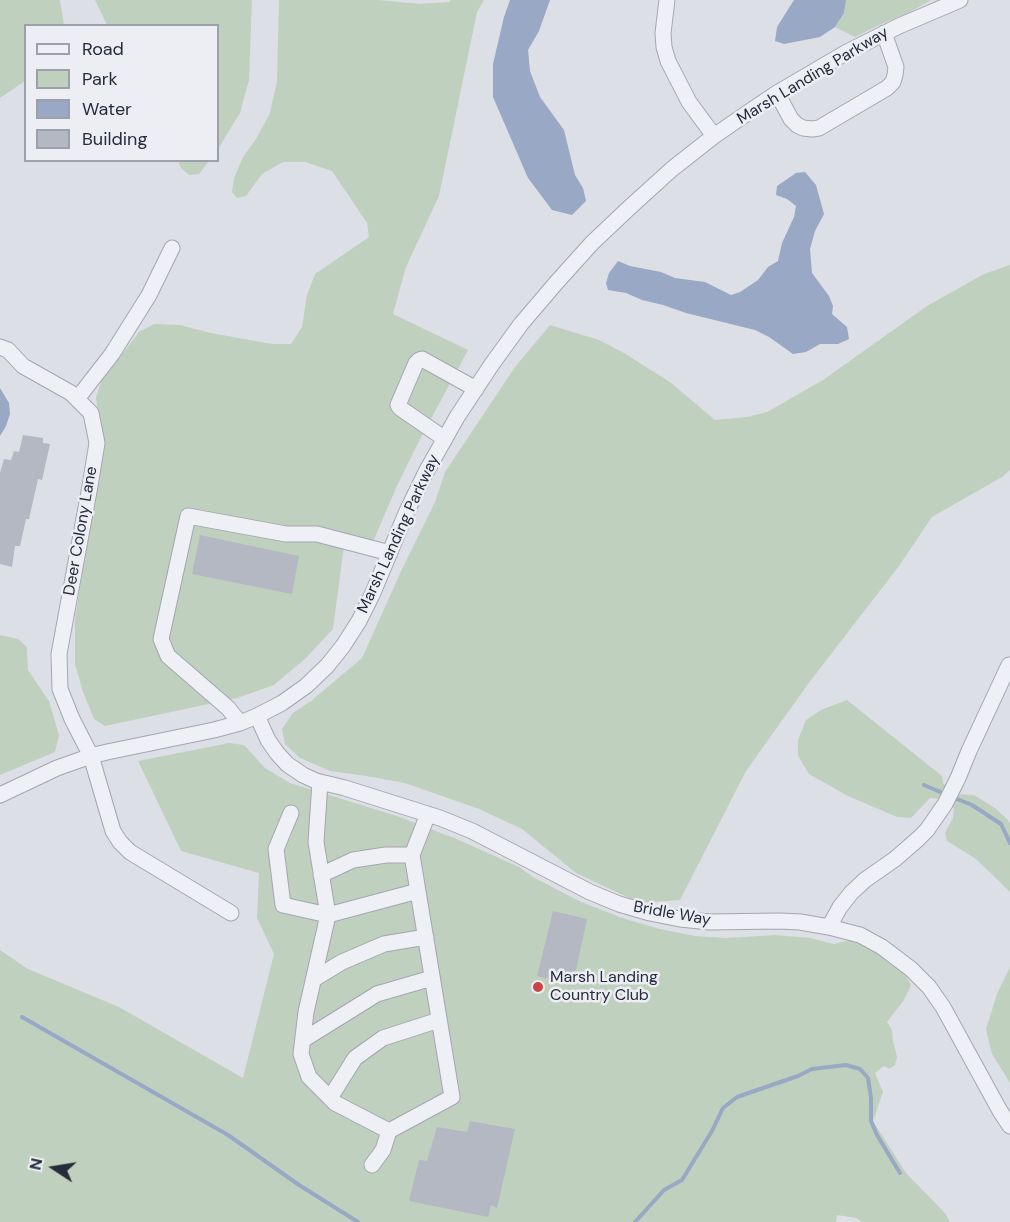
<!DOCTYPE html>
<style>
body{margin:0}
#map{position:relative;width:1010px;height:1222px;overflow:hidden;background:#dddfe6;font-family:"DM Sans",sans-serif}
canvas{display:block}
.legend{position:absolute;left:24px;top:24px;width:195px;height:138px;box-sizing:border-box;background:#eceef4;border:2px solid #9da0aa;margin:0;padding:8px 10px;list-style:none;font-size:18px;color:#272c3c}
.legend li{display:flex;align-items:center;gap:12px;height:30px}
.legend b{width:30px;border:2px solid #9da0aa}
.north{position:absolute;left:24px;top:1138px;width:60px;height:60px;-webkit-text-stroke:4px #eceef4;paint-order:stroke;rotate:282deg;font-size:16px;font-weight:700;line-height:24px;text-align:center;color:#272c3c}
.north::after{content:'';display:block;margin:auto;width:21px;height:27px;background:#272c3c;clip-path:polygon(50% 0,100% 100%,50% 72%,0 100%)}
</style>
<div id="map">
<canvas width="1010" height="1222"></canvas>
<ul class="legend">
<li><b style="height:8px;background:#eff0f5"></b>Road</li>
<li><b style="height:16px;background:#c0d0be"></b>Park</li>
<li><b style="height:16px;background:#99a8c5"></b>Water</li>
<li><b style="height:16px;background:#b4b8c3"></b>Building</li>
</ul>
<div class="north">N</div>
</div>
<script>
const g = document.querySelector('canvas').getContext('2d');
g.lineJoin = 'round';
function paint(path, color) {
  g.fillStyle = color;
  g.fill(path, 'evenodd');
}
function shape(rows) {
  const path = new Path2D();
  for (const r of rows) {
    path.moveTo(r[0], r[1]);
    for (let i = 2; i < r.length; i += 2) path.lineTo(r[i], r[i + 1]);
  }
  return path;
}
function strokePath(path, color, width, dash) {
  g.strokeStyle = color;
  g.lineWidth = width;
  g.lineCap = dash ? 'butt' : 'round';
  g.setLineDash(dash || []);
  g.stroke(path);
}
function write(font, color, halo, rows, align = 'center') {
  g.font = font + ' "DM Sans",sans-serif';
  g.lineWidth = 5;
  g.setLineDash([]);
  g.textBaseline = 'middle';
  g.strokeStyle = halo;
  g.fillStyle = color;
  for (const [text, x, y, turn = 0] of rows) {
    g.save();
    g.translate(x, y);
    g.rotate((+turn || 0) * Math.PI / 180);
    g.textAlign = isNaN(turn) ? turn : align;
    if (halo) g.strokeText(text, 0, 0);
    g.fillText(text, 0, 0);
    g.restore();
  }
}
const green = shape([
 [0,0,60,0,64,25,26,26,25,81,0,98],
 [95,0,252,0,249,80,240,113,218,149,218,26,107,25],
 [279,0,378,0,420,4,449,2,451,0,484,0,477,12,439,196,406,267,393,314,468,350,418,443,397,486,372,544,345,538,333,629,306,658,274,685,237,698,105,726,94,719,83,692,75,664,75,619,81,580,100,473,102,437,96,398,101,382,139,332,154,324,180,325,211,333,272,344,291,344,302,327,307,295,315,274,369,237,367,223,332,171,305,162,283,162,262,174,246,196,237,198,232,192,234,178,243,157,256,139,270,113,277,81],
 [846,0,931,0,910,12,877,26,855,37,835,27,844,13],
 [178,161,209,161,199,174,189,175,181,168],
 [1010,265,1010,470,1002,477,932,517,899,566,808,684,746,771,680,900,640,903,576,873,522,829,479,809,405,783,366,776,330,771,300,758,285,744,282,729,293,713,311,701,362,658,403,567,435,502,445,472,515,367,550,325,599,340,624,353,670,382,715,420,747,417,767,412,823,380,927,306,984,274],
 [0,635,18,639,27,647,28,670,49,701,59,735,55,752,0,775],
 [847,700,942,776,943,783,954,794,974,795,995,808,1007,819,1010,823,1010,892,976,859,947,841,945,833,953,818,954,808,943,799,930,798,911,818,897,817,848,796,809,774,798,756,798,740,806,720,821,710],
 [229,743,244,745,265,768,290,783,397,816,459,840,519,867,533,877,579,901,625,919,660,929,695,936,726,938,775,935,810,938,834,944,850,940,883,954,902,969,911,985,904,1000,887,1022,892,1030,893,1041,897,1057,895,1065,889,1069,884,1066,875,1073,883,1092,873,1121,906,1173,945,1213,950,1222,862,1222,856,1218,837,1215,836,1222,0,1222,0,950,28,969,119,1007,243,1078,274,954,257,918,259,873,181,851,138,761],
 [1010,967,1010,1083,992,1054,986,1029,997,994]
]);
const water = shape([
 [510,0,550,0,539,31,528,50,530,71,540,97,564,130,575,175,583,188,586,201,572,215,552,210,528,178,493,97,493,64,504,17],
 [794,0,846,0,844,13,835,27,820,37,784,44,775,41,777,27],
 [805,172,816,185,824,214,815,231,810,249,812,273,829,296,833,306,832,314,847,327,849,339,838,344,820,344,806,352,793,354,769,337,755,330,686,313,663,305,642,300,626,293,608,290,606,283,609,273,618,261,630,266,661,272,675,278,705,282,731,295,740,292,758,280,768,267,778,261,782,243,794,217,796,206,787,199,776,195,777,186,796,173],
 [0,388,9,403,10,414,6,426,0,436]
]);
const stream = shape([
 [924,785,945,794],
 [952,797,972,805,1001,824,1010,843],
 [22,1017,228,1135,299,1185,358,1222],
 [635,1222,664,1190,682,1180,712,1131,723,1108,737,1097,798,1076,812,1069,846,1065,860,1069,868,1078,871,1098,871,1121,877,1135,900,1173]
]);
const building = shape([
 [23,435,43,438,43,443,50,444,42,480,38,479,29,519,26,519,20,546,15,546,12,567,0,564,0,473,4,459,11,460,14,451,19,452],
 [200,535,299,556,292,594,192,574],
 [553,911,587,919,573,984,537,976],
 [470,1121,515,1129,497,1208,491,1205,488,1217,409,1201,419,1160,427,1161,437,1127,467,1132]
]);
const minor = shape([
 [667,0,663,33,664,47,668,61,689,102,714,136],
 [777,93,791,119,797,125,803,128,812,129,819,128,887,88,893,82,895,75,896,67,884,33],
 [0,347,8,350,23,366,71,393,91,413,97,443,90,486,59,654,60,689,72,719,91,756,113,831,120,842,130,852,231,913],
 [77,399,112,354,149,295,172,248],
 [445,439,400,408,398,405,416,363,419,360,422,359,476,389],
 [257,716,268,740,277,753,287,764,303,775,316,781,345,788,440,818,472,831,590,892,619,904,650,913,680,919,710,922,780,921,800,922,829,927,860,935,882,947,911,969,929,987,943,1007,1000,1111,1010,1126],
 [240,723,228,708,168,656,161,639,188,516,286,534,317,534,390,553],
 [320,782,316,842,328,915,306,1012,301,1054,309,1077,335,1103,389,1131],
 [0,795,57,768,91,756,107,752,214,730,240,723,257,716,282,703,306,686,327,666,343,646,359,621,372,595,407,511,426,472,457,417,492,364,521,324,556,283,592,243,629,208,672,169,714,136,746,114,777,93,847,52,899,26,960,0],
 [291,813,276,849,283,905,328,915,418,891],
 [321,875,353,860,386,855,412,855],
 [829,927,840,907,851,893,865,880,895,859,918,839,927,830,945,804,958,778,969,751,1009,665],
 [314,979,342,962,384,944,426,937],
 [303,1040,377,994,432,978],
 [330,1098,355,1058,383,1038,439,1020],
 [372,1165,383,1150,389,1131,452,1097,412,855,428,814]
]);
const markers = [
 [538,987,6,"#c94546"]
];
const streetNames = [
 ["Marsh Landing Parkway",813,76,-31],
 ["Deer Colony Lane",81,531,-80],
 ["Marsh Landing Parkway",399,534,-65],
 ["Bridle Way",672,914,10]
];
const poiNames = [
 ["Marsh Landing",550,978],
 ["Country Club",550,996]
];
paint(green, '#c0d0be');
paint(water, '#99a8c5');
strokePath(stream, '#99a8c5', 4);
paint(building, '#b4b8c3');
strokePath(minor, '#a3a6b0', 17);
strokePath(minor, '#eff0f5', 15);
for (const [x, y, r, color] of markers) {
  const dot = new Path2D();
  dot.arc(x, y, r, 0, 2 * Math.PI);
  g.fillStyle = color;
  g.fill(dot);
  strokePath(dot, '#eceef4', 2);
}
write('16px', '#272c3c', '#eceef4', streetNames);
write('16px', '#272c3c', '#eceef4', poiNames, 'left');
</script>
